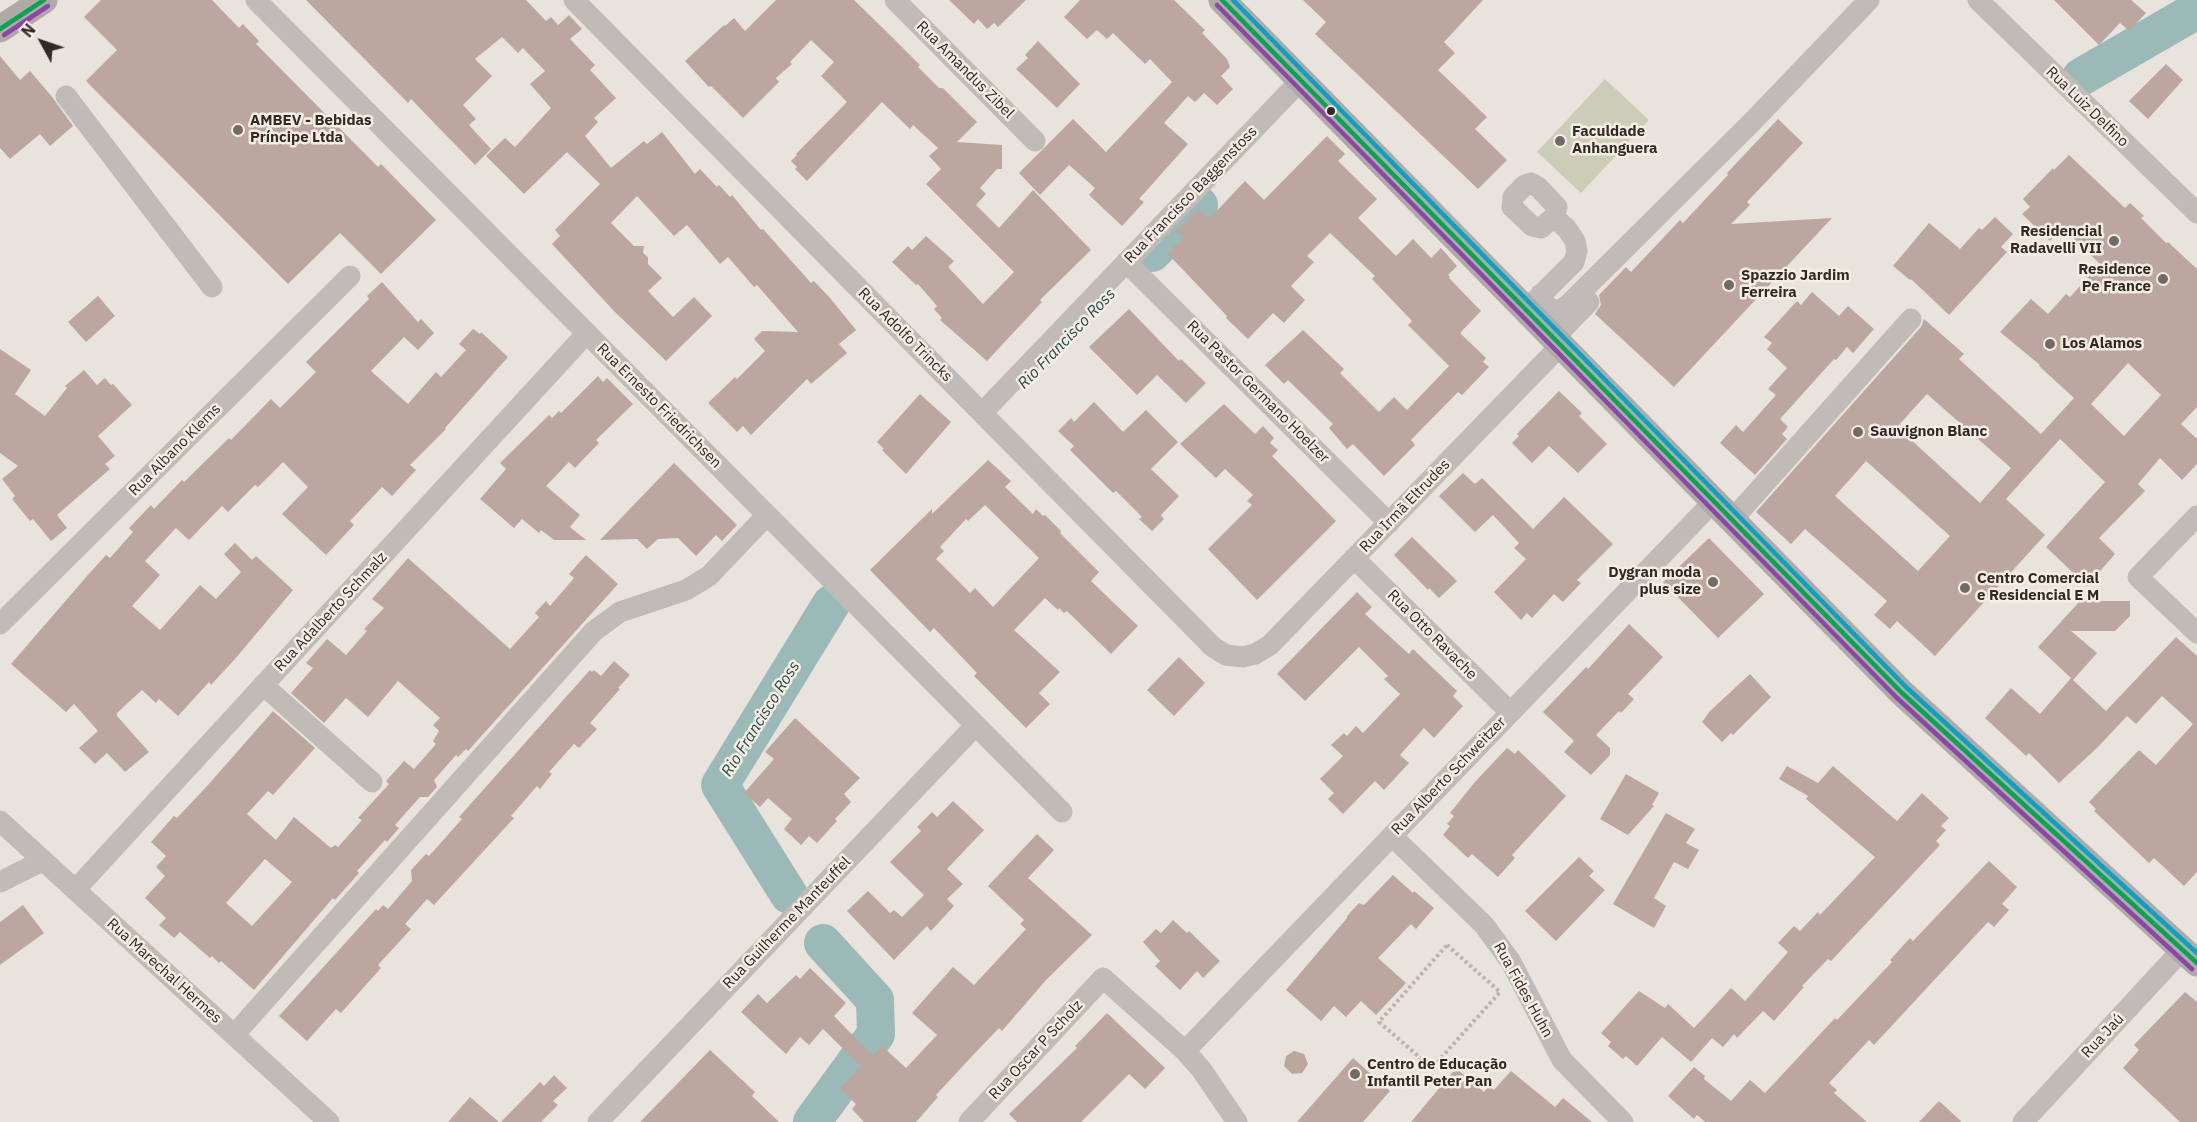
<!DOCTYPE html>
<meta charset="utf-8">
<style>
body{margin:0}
#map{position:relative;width:2197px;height:1122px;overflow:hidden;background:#e9e3dd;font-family:"IBM Plex Sans",sans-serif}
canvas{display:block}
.north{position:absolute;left:12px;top:12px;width:60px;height:60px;-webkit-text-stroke:4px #f6ede4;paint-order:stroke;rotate:310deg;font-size:16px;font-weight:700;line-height:24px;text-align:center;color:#312926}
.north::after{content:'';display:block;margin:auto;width:21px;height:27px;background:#312926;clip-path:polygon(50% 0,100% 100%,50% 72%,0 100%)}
</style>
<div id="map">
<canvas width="2197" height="1122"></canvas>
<div class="north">N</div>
</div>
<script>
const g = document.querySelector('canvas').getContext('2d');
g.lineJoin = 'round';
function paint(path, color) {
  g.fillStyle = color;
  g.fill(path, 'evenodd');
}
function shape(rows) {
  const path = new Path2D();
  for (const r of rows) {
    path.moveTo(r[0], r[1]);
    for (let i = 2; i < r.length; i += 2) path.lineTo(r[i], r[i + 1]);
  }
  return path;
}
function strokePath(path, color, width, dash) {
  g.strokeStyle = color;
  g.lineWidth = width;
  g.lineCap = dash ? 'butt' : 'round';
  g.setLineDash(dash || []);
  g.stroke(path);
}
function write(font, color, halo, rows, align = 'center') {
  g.font = font + ' "IBM Plex Sans",sans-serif';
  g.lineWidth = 5;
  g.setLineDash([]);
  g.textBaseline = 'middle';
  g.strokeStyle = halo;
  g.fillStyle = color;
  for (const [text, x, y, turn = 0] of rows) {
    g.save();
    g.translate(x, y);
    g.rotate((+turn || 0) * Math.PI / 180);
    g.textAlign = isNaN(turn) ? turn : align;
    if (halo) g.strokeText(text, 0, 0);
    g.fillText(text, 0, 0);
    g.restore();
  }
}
const green = shape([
 [1605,79,1649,120,1581,193,1537,152]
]);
const river = shape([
 [2081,77,2197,10],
 [1152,253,1199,205],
 [789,895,720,785,831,604],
 [812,1122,876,1034,875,1000,823,943]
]);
const building = shape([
 [101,0,212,0,239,28,243,24,259,41,256,44,378,167,381,164,436,220,381,274,340,233,288,284,86,81,117,50,84,17],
 [306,0,526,0,546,21,551,17,558,25,569,15,582,29,570,39,595,65,590,70,616,98,594,118,598,122,585,136,611,168,644,141,647,144,662,132,695,174,700,169,717,187,719,185,730,197,732,195,761,230,763,229,811,283,814,281,830,298,856,330,839,344,847,353,811,384,807,379,751,435,743,426,737,432,708,403,735,377,737,379,765,351,754,339,762,331,798,332,757,285,754,287,728,257,720,264,687,225,674,236,637,196,611,223,634,246,644,246,643,253,648,257,648,264,662,278,648,291,673,317,694,297,712,316,666,361,614,311,552,244,560,236,555,230,600,184,567,152,524,194,486,156,505,138,515,147,551,108,530,84,545,71,523,48,518,53,502,37,475,59,492,76,463,105,476,119,469,125,491,149,475,165,411,99,408,103],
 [776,0,854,0,890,35,920,65,918,67,939,88,943,88,977,122,957,142,1002,145,1002,169,997,169,980,188,986,194,976,205,999,228,1033,190,1091,250,1040,300,1042,302,987,361,940,320,942,318,934,309,937,306,918,284,916,285,892,262,908,246,912,250,926,236,954,261,948,267,983,304,1014,272,926,184,941,169,929,156,938,148,913,125,910,129,882,102,807,181,795,169,797,167,791,161,797,155,796,154,847,102,821,76,834,62,811,40,790,62,792,64,776,78,779,82,743,118,711,86,709,87,685,61,724,25,725,26,734,18,745,31],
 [949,0,1026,0,998,27,994,23,987,29,978,19,974,24],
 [1080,0,1174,0,1205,30,1202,33,1227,59,1230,67,1221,76,1233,89,1217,105,1204,93,1195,102,1188,96,1164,123,1188,144,1139,199,1144,202,1122,226,1089,195,1095,188,1069,165,1040,195,1019,173,1073,119,1106,152,1172,82,1150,59,1145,64,1113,33,1107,39,1097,30,1087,39,1064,17],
 [1303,0,1483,0,1444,42,1455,53,1438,70,1487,117,1475,129,1507,160,1478,189,1315,34,1326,22],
 [2054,0,2131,0,2146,13,2129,31,2120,23,2099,45],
 [1038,41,1080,84,1057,108,1016,69,1028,58,1025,55],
 [0,56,20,80,30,71,53,98,73,126,50,146,40,134,10,159,0,148],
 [2166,64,2183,80,2148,119,2129,101],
 [1778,119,1803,143,1747,202,1750,205,1731,224,1832,218,1674,387,1595,314,1601,305,1599,295,1626,267,1631,272,1680,220,1683,223,1728,175,1727,173],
 [1327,136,1345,154,1338,161,1377,199,1358,218,1396,256,1413,239,1431,258,1441,248,1457,266,1448,275,1450,277,1449,278,1481,311,1460,333,1486,358,1483,362,1489,367,1462,395,1458,392,1411,440,1415,445,1384,476,1353,444,1347,449,1329,428,1333,424,1288,380,1284,384,1265,365,1303,330,1344,369,1340,373,1379,412,1394,397,1407,410,1449,366,1408,325,1412,321,1372,279,1375,276,1330,233,1307,256,1314,262,1291,286,1305,300,1284,323,1273,313,1248,339,1226,318,1227,316,1167,253,1184,237,1176,231,1199,210,1210,218,1245,181,1264,200],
 [2069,155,2125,208,2130,203,2144,216,2141,218,2166,243,2168,242,2197,269,2197,407,2181,424,2197,439,2197,464,2182,480,2160,458,2138,484,2145,491,2099,538,2115,554,2087,586,2046,547,2105,482,2060,439,2006,499,2045,535,1935,656,1897,621,1890,629,1874,615,1887,601,1805,529,1791,544,1756,512,1921,327,1924,319,1964,354,1959,359,2041,434,2074,398,2039,366,2040,365,2000,332,2031,299,2048,314,2066,294,2070,297,2100,264,2067,232,2062,237,2058,233,2050,241,2022,214,2030,207,2023,199,2053,168,2054,170],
 [2128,363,2161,395,2124,436,2091,404],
 [1927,394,2011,468,1980,503,1897,427],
 [1866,461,1950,536,1918,571,1835,496],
 [1995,217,2013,234,2001,247,2007,252,1949,315,1911,279,1910,280,1893,266,1929,223,1960,249,1979,228,1982,230],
 [382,282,418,322,421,319,434,333,418,350,404,337,371,371,408,404,436,372,441,377,466,350,459,344,473,329,480,334,481,332,508,357,445,428,446,429,410,465,416,470,392,496,382,487,350,521,354,525,326,555,282,514,308,487,283,462,258,487,255,485,228,512,222,506,189,540,176,528,145,561,160,575,132,606,160,630,200,585,216,599,241,572,224,554,235,543,252,560,256,556,293,590,235,659,211,685,209,682,178,716,159,699,156,703,142,690,117,713,117,716,149,752,125,772,107,753,95,764,79,748,98,731,74,704,66,712,11,664,87,576,106,555,110,558,133,532,129,528,151,505,154,509,182,480,184,482,229,438,231,440,271,399,280,408,316,372,306,362,369,299,367,296],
 [1812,292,1839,316,1848,306,1874,329,1853,353,1847,347,1836,360,1834,359,1780,419,1788,427,1782,434,1787,439,1755,475,1720,443,1736,425,1743,432,1776,395,1768,389,1787,368,1767,349,1772,343,1764,337,1797,301,1801,305],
 [98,296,115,316,86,342,68,322],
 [1129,309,1179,361,1181,359,1206,383,1186,403,1157,375,1137,395,1089,347],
 [0,349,31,370,15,394,45,416,67,388,65,386,84,370,97,385,105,378,111,385,113,384,132,405,98,436,115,456,105,464,110,469,57,515,67,528,51,541,33,519,30,521,12,499,15,496,2,479,18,466,0,453],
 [598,376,603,382,607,378,633,404,596,440,599,443,575,468,569,462,546,486,580,515,570,527,586,540,554,540,541,530,539,533,522,519,514,528,480,499,506,469,500,463,549,415,552,418,559,411,561,413],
 [1559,391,1582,413,1579,416,1607,444,1578,473,1549,446,1532,463,1512,443,1519,436,1517,434],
 [920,394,951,422,906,474,882,450,884,449,877,442],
 [1094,402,1123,432,1146,410,1178,442,1151,469,1179,496,1161,515,1164,519,1152,531,1139,519,1142,517,1116,491,1113,493,1070,450,1074,446,1058,431,1071,418,1074,422],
 [1224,404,1255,434,1263,426,1274,438,1270,443,1278,450,1272,456,1336,521,1257,600,1208,549,1252,505,1247,501,1253,495,1225,469,1216,478,1180,444],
 [988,460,1011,481,1005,487,1033,514,1036,509,1043,516,1045,515,1061,531,1060,533,1099,572,1091,581,1138,626,1111,654,1067,611,1064,613,1059,608,1058,610,1045,598,1014,630,1060,672,1039,693,1050,704,1026,728,974,676,977,673,934,628,930,632,870,570,932,509,932,514],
 [985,505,1039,558,993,607,975,588,970,593,936,559,944,551,940,547,966,519,968,521],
 [674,463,737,525,722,541,716,535,696,556,678,538,658,539,647,549,637,539,600,540],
 [1463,473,1475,484,1482,478,1533,529,1564,497,1613,544,1577,580,1581,583,1563,602,1554,594,1532,618,1527,613,1521,620,1494,592,1526,559,1514,548,1519,543,1493,515,1475,532,1439,496],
 [1412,537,1457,581,1439,598,1429,588,1428,590,1394,555],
 [1709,538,1764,594,1718,638,1663,582],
 [586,555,618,584,468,751,466,749,458,757,456,755,434,780,437,787,428,797,420,797,395,825,399,828,387,842,385,840,357,871,359,873,335,900,333,898,254,990,221,961,219,963,212,956,210,958,180,932,174,938,159,925,166,918,145,898,165,876,156,867,166,856,151,842,174,816,177,818,208,785,273,711,315,748,273,795,268,791,247,814,276,840,294,817,331,848,335,845,338,847,362,820,358,818,389,784,386,781,404,761,414,769,436,744,433,741,439,731,433,725,440,718,398,681,368,717,346,698,324,723,291,693,313,668,306,663,327,639,346,655,367,631,364,629,384,608,372,599,408,558,510,649,539,617,535,613,546,601,550,606,574,578,569,574],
 [265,859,292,882,252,926,226,903],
 [1357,592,1372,607,1365,614,1409,654,1413,649,1457,691,1453,696,1463,706,1434,738,1424,728,1400,755,1409,763,1384,790,1375,781,1343,814,1328,799,1334,793,1320,779,1343,756,1331,745,1344,733,1347,736,1356,726,1363,733,1400,694,1384,679,1388,676,1359,647,1305,701,1277,674],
 [2080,601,2130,601,2130,616,2115,631,2071,631,2097,653,2073,680,2106,711,2176,637,2197,656,2197,872,2184,886,2154,858,2149,863,2094,811,2096,809,2089,802,2139,750,2156,765,2193,724,2162,696,2136,724,2127,716,2098,747,2059,783,2029,753,2026,756,1985,718,2011,688,2040,714,2071,678,2038,647],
 [1629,624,1663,657,1628,694,1634,699,1621,713,1619,711,1596,735,1610,748,1610,755,1591,775,1564,752,1574,741,1543,712,1586,667,1588,669],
 [1179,657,1205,683,1174,716,1147,690],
 [614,661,630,675,618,688,620,689,590,723,597,729,579,748,574,744,549,772,552,774,540,789,537,786,511,816,514,818,434,905,427,899,405,924,411,929,378,965,381,968,341,1013,336,1009,307,1041,279,1016,376,909,378,911,383,905,388,909,412,881,411,870,426,854,429,856,462,819,459,817,590,670,592,672,594,670,601,676],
 [1750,674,1771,697,1733,735,1731,733,1722,742,1702,722,1710,711],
 [795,718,860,778,844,794,851,802,835,819,837,821,817,843,809,836,801,845,784,829,792,819,768,798,760,807,744,793,774,759,765,752],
 [1507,748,1515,754,1518,750,1566,796,1512,855,1515,858,1498,877,1472,854,1468,858,1443,835,1450,826,1447,824,1454,816,1450,813,1474,783],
 [1787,766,1818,783,1833,766,1897,821,1922,793,1949,818,1941,826,1946,830,1936,841,1940,845,1831,961,1828,959,1802,986,1804,987,1774,1021,1763,1011,1737,1038,1734,1034,1723,1047,1712,1038,1691,1062,1662,1037,1637,1066,1626,1056,1623,1059,1608,1046,1611,1042,1601,1033,1639,991,1665,1008,1668,1004,1694,1028,1731,988,1745,1001,1788,952,1778,943,1794,926,1800,931,1818,912,1820,915,1875,857,1806,799,1808,796,1779,779],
 [1626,774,1659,793,1652,805,1654,806,1628,835,1600,819],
 [953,801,984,830,947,869,963,884,947,899,954,906,931,931,927,926,894,960,847,911,868,891,890,913,894,910,902,917,924,895,890,862,921,831,917,827,932,812,937,817],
 [1666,813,1695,829,1686,843,1699,850,1688,869,1674,862,1654,898,1666,906,1654,928,1613,904],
 [1037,834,1054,850,1028,878,1092,935,1046,980,1002,1031,999,1028,975,1053,936,1095,938,1097,916,1122,864,1122,852,1109,856,1104,840,1089,861,1066,823,1029,809,1045,800,1037,786,1054,741,1012,758,994,767,1003,796,975,800,979,810,968,846,1003,834,1016,873,1056,882,1046,906,1068,937,1035,912,1013,953,967,974,985,1026,929,1020,924,1024,920,988,886],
 [1579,857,1594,871,1589,876,1605,890,1556,941,1525,911],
 [1989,861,2017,887,2002,904,2009,910,1994,927,1988,922,1874,1045,1869,1040,1829,1083,1837,1090,1834,1093,1867,1122,1705,1122,1697,1115,1694,1119,1668,1096,1694,1067,1705,1076,1704,1079,1731,1101,1750,1080,1765,1093,1835,1018,1837,1020,1892,962,1890,960,1910,938,1913,941],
 [1393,875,1413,893,1414,891,1434,908,1416,929,1411,924,1378,958,1406,983,1376,1015,1361,1001,1346,1017,1334,1006,1321,1021,1286,990,1347,918,1347,916,1359,903,1364,905],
 [23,905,44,933,0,965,0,922],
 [1173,920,1187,933,1189,931,1220,961,1203,978,1197,971,1180,990,1155,966,1160,961,1143,942,1156,929,1161,933],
 [2185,992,2197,1002,2197,1122,2180,1122,2123,1068,2139,1050,2134,1045],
 [1107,1013,1165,1068,1145,1089,1129,1074,1081,1122,1017,1122,1009,1114,1077,1048,1075,1046],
 [710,1050,755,1092,752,1096,779,1122,640,1122],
 [1294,1051,1304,1054,1308,1064,1302,1073,1292,1074,1284,1066,1286,1056],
 [1353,1058,1390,1091,1363,1122,1297,1122],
 [1456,1068,1484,1092,1489,1086,1494,1090,1511,1071,1555,1107,1563,1098,1592,1122,1411,1122],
 [554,1075,567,1088,553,1101,558,1105,541,1122,501,1122,540,1082,544,1086],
 [470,1097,499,1122,448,1122],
 [1939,1101,1962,1122,1919,1122]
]);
const path = shape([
 [1447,945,1500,992,1432,1068,1379,1022,1447,945]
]);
const minor = shape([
 [256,0,1062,812],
 [574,0,1213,647,1226,655,1243,657,1255,654,1270,645,1561,345],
 [895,0,1035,141],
 [1978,0,2197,213],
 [66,96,212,287],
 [1531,183,1539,188,1557,207,1554,217,1541,228,1532,226,1512,207,1513,197,1525,185,1531,183],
 [1126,262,1389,523],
 [1541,294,1546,306,1558,312,1569,304,1753,121,1869,0],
 [1533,303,1574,262,1577,251,1575,241,1567,229,1554,217],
 [1554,338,1589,302],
 [982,413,1301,80],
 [2197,516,2138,577,2197,633],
 [1732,520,1911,319],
 [1354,558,1510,712],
 [0,624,350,276],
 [263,685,372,782],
 [0,821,329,1122],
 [1392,836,1484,925,1511,962,1562,1060,1623,1122],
 [0,882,42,861],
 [75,890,587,333],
 [234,1035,594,631,620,612,686,590,709,576,767,515],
 [1185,1051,1714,501],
 [598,1122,976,725],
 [969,1122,1103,978,1185,1051,1201,1069,1237,1122],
 [2023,1122,2182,950]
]);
const major = shape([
 [1222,0,1901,692,2197,963],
 [0,29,44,0]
]);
const bus1 = shape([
 [1222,0,1901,692,2197,963],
 [0,29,44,0]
]);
const bus2 = shape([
 [1217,5,1896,697,2192,969],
 [4,35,48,6]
]);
const bus3 = shape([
 [1233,0,1906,687,2197,953]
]);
const markers = [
 [1331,111,5,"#312926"],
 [238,130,6,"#716a66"],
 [1560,141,6,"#716a66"],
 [2114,241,6,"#716a66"],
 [2163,279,6,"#716a66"],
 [1729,285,6,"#716a66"],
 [2050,344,6,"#716a66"],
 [1858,432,6,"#716a66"],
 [1713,582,6,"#716a66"],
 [1965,588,6,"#716a66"],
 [1355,1074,6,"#716a66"]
];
const streetNames = [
 ["Rua Amandus Zibel",965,70,45],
 ["Rua Luiz Delfino",2087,107,44],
 ["Rua Francisco Baggenstoss",1191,195,-46],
 ["Rua Adolfo Trincks",905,335,45],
 ["Rua Pastor Germano Hoelzer",1258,392,45],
 ["Rua Ernesto Friedrichsen",659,406,45],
 ["Rua Albano Klems",175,450,-45],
 ["Rua Irmã Eltrudes",1405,506,-46],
 ["Rua Adalberto Schmalz",331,612,-47],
 ["Rua Otto Ravache",1432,635,45],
 ["Rua Alberto Schweitzer",1449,776,-46],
 ["Rua Guilherme Manteuffel",787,923,-46],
 ["Rua Marechal Hermes",164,971,42],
 ["Rua Fides Huhn",1523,990,61],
 ["Rua Jaú",2103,1036,-47],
 ["Rua Oscar P Scholz",1036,1050,-47]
];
const poiNames = [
 ["AMBEV - Bebidas",250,121],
 ["Príncipe Ltda",250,138],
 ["Faculdade",1572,132],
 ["Anhanguera",1572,149],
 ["Residencial",2102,232,"right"],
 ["Radavelli VII",2102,249,"right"],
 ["Residence",2151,270,"right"],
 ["Pe France",2151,287,"right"],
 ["Spazzio Jardim",1741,276],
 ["Ferreira",1741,293],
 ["Los Alamos",2062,344],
 ["Sauvignon Blanc",1870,432],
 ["Dygran moda",1701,573,"right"],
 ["plus size",1701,590,"right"],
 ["Centro Comercial",1977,579],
 ["e Residencial E M",1977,596],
 ["Centro de Educação",1367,1065],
 ["Infantil Peter Pan",1367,1082]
];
const waterNames = [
 ["Rio Francisco Ross",1067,339,-46],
 ["Rio Francisco Ross",761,719,-58]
];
paint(green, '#cbcdb8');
strokePath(river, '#9bbab7', 38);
paint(building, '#bba7a0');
strokePath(path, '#bab3af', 4, [3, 3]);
strokePath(minor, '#c1bbb7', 21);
strokePath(major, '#b0aaa6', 27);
strokePath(bus1, '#00a651', 4.5);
strokePath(bus2, '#8e44ad', 4.5);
strokePath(bus3, '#02a3c6', 4.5);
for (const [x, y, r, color] of markers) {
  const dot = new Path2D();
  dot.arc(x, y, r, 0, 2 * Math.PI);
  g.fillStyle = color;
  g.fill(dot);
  strokePath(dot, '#f6ede4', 2);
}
write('15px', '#312926', '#f6ede4', streetNames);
write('bold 15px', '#312926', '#f6ede4', poiNames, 'left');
write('italic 16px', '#204e4e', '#f6ede4', waterNames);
</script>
